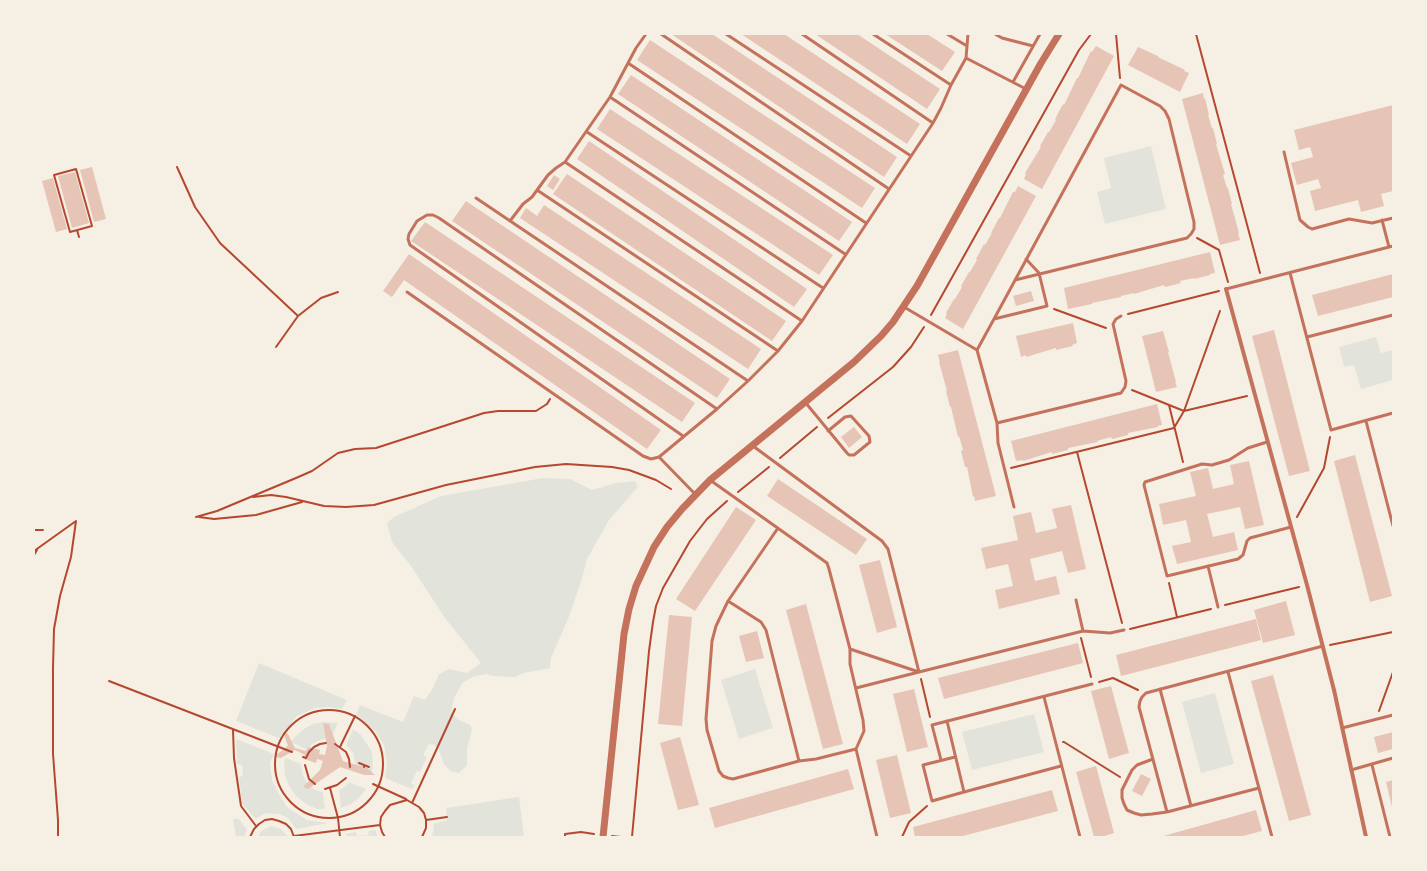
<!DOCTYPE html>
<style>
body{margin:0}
#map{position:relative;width:1427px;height:871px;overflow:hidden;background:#f6efe4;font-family:Montserrat,sans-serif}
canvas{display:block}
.frame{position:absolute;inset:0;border:35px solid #f6efe4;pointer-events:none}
</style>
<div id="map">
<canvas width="1427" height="871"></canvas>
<div class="frame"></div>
</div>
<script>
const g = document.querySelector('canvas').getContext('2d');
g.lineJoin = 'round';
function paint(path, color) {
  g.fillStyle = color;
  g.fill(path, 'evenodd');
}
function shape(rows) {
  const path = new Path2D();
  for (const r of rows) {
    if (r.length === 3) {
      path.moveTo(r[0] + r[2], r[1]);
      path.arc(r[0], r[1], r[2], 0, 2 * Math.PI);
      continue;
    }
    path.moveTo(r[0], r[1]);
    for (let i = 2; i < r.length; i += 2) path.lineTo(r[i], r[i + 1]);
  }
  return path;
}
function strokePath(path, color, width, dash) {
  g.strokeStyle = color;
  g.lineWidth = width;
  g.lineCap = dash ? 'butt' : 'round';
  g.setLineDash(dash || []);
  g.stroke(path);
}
const green = shape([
 [1151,146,1166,209,1105,224,1097,192,1111,188,1104,158],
 [1376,337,1381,353,1393,350,1393,380,1361,389,1354,365,1344,367,1339,347],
 [543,478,570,479,592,490,616,483,635,481,638,487,609,520,587,559,581,582,568,619,551,658,550,668,524,673,515,677,492,676,487,674,475,676,463,682,454,698,451,712,457,719,470,725,472,729,467,749,467,765,459,773,450,771,444,764,439,750,433,744,432,745,429,744,423,755,427,757,420,772,417,771,411,783,415,785,412,789,385,778,387,763,384,745,375,731,356,715,360,705,403,722,414,696,425,700,433,688,439,674,449,669,467,673,481,663,445,618,411,566,392,542,387,523,394,517,441,496],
 [259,663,347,700,342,709,328,707,315,708,297,716,279,738,236,721],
 [755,669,773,728,739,739,721,680],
 [1215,693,1234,764,1201,773,1182,702],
 [1034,714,1044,752,972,770,962,732],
 [323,722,338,723,331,738,320,740,312,744,308,750,291,742,295,737,304,729,313,724],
 [353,729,361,735,372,752,373,762,372,772,356,767,353,753,346,745],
 [236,739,274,754,270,763,272,780,279,794,287,807,307,820,328,823,296,829,288,818,279,814,265,813,256,819,242,804,239,777,243,776,242,765,237,764],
 [285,758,301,764,303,776,308,784,315,790,323,792,325,809,317,809,306,804,296,796,289,786,285,775,284,764],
 [349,782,366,789,359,798,351,804,341,808,339,790,346,786],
 [519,797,524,837,431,837,434,830,433,824,447,820,446,808],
 [233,819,239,819,247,830,244,837,236,837],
 [271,826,281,829,288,837,258,837,261,831],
 [375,830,378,837,346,837,346,834,356,832,357,836,368,835,369,831]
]);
const building = shape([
 [671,34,712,34,897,157,884,177],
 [741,34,784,34,920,124,907,144],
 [815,34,857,34,940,89,927,109],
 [885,34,927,34,955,52,942,71],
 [650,40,875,188,862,208,637,60],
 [1096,46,1114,56,1042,189,1024,179,1026,174,1025,173,1041,147,1040,146,1048,132,1049,132,1056,120,1055,119,1063,104,1064,105,1077,78,1078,78,1091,51,1092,52],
 [1138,47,1158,56,1158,57,1185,70,1184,71,1189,73,1180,92,1128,65],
 [631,75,852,222,839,241,618,94],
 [1203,93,1204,99,1205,98,1209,115,1208,115,1212,128,1213,128,1217,144,1216,144,1225,174,1223,175,1227,188,1228,188,1232,204,1231,204,1239,233,1238,233,1240,240,1220,245,1182,99],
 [1393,105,1393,191,1381,194,1384,206,1361,212,1358,200,1315,211,1310,191,1321,188,1318,179,1297,185,1291,163,1313,157,1310,147,1299,150,1294,130],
 [610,109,833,255,819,275,597,129],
 [589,141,807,289,794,307,577,159],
 [92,167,106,219,94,222,80,170],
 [75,172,89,223,72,228,58,176],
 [567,174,786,321,772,341,553,194],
 [554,175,560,179,553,190,547,186],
 [53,178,67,229,56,232,42,181],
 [1018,186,1036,196,963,329,945,318,947,314,946,313,954,299,955,299,962,287,961,286,969,272,970,272,977,260,976,259,984,244,985,245,992,233,991,233,999,218,1000,218,1013,192,1015,192],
 [466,201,730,379,717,398,452,221],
 [544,205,761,349,748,369,520,218,526,208,537,216],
 [425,222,695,403,682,422,411,241],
 [1210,252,1215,273,1210,274,1210,275,1194,279,1194,278,1180,281,1181,283,1165,287,1164,285,1134,294,1134,293,1121,296,1121,297,1092,303,1092,304,1068,309,1064,288],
 [409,254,661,430,647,449,404,280,392,297,383,291],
 [1393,274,1393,297,1318,316,1312,295],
 [1031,291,1034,301,1016,306,1013,296],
 [1073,323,1077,343,1072,345,1073,346,1056,350,1056,348,1026,357,1026,355,1021,357,1016,336],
 [1274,330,1310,471,1289,476,1252,336],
 [1163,331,1169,352,1168,352,1176,382,1175,382,1177,387,1156,392,1142,336],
 [958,350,996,496,975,501,974,496,973,497,967,467,965,467,961,451,963,450,959,436,958,437,951,407,950,407,946,391,947,391,939,362,940,362,938,355],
 [1157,404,1162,425,1157,426,1158,427,1128,433,1128,435,1112,439,1111,437,1097,441,1098,442,1068,448,1068,450,1052,454,1052,452,1023,461,1023,460,1016,461,1011,441],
 [854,427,862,437,849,448,841,437],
 [1355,455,1392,596,1370,602,1334,461],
 [1249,461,1264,525,1245,529,1240,507,1207,514,1213,537,1234,532,1238,550,1177,564,1172,546,1191,542,1186,520,1163,525,1159,504,1196,496,1190,472,1208,468,1213,489,1234,484,1230,465],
 [778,479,867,539,856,555,767,496],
 [1071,505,1086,569,1068,573,1062,551,1030,559,1035,581,1056,576,1060,594,999,609,995,590,1013,586,1008,564,986,569,981,548,1018,540,1013,516,1031,512,1036,533,1057,528,1052,509],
 [736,507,756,520,695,611,676,599],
 [880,560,897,627,877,633,859,565],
 [1286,601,1295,635,1263,643,1254,610],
 [806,604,843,744,823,749,786,610],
 [669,615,692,617,682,726,658,724],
 [1256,619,1261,640,1121,676,1116,655],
 [757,631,764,658,746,662,739,636],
 [1078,643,1083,663,944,699,938,678],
 [1273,675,1311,815,1289,821,1251,681],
 [1111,686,1129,753,1109,759,1091,691],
 [914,689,928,747,907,752,893,694],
 [323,723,329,724,343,761,367,768,375,775,364,775,340,767,308,789,303,787,320,770,323,761,317,759,316,763,304,759,305,755,295,750,281,758,276,757,276,755,287,747,286,746,288,746,283,732,288,734,295,748,306,751,308,747,320,750,319,754,325,755,327,746],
 [1393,732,1393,749,1378,753,1374,737],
 [680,737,699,805,678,810,660,743],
 [897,755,911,813,890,818,876,760],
 [1096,766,1114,833,1101,837,1094,837,1076,772],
 [848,769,854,789,715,828,709,808],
 [1141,774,1151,779,1142,796,1132,791],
 [1393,780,1393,807,1392,807,1386,782],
 [1052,790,1058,811,959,837,915,837,913,827],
 [1256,810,1262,831,1239,837,1160,837]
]);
const path = shape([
 [1116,34,1120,78],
 [1196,34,1260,273],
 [177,167,195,207,220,243,298,316],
 [76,169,92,226,70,232,54,175,76,169],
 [77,230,79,237],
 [1197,238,1219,250,1228,282],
 [1054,309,1106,328],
 [1128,314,1219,291],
 [931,315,1079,50,1091,34],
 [276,347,298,316,321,298,338,292],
 [1132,390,1184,411,1247,396],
 [1169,405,1183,462],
 [828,418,893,367,911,347,924,327],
 [1077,452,1122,623],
 [780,458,817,427],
 [1011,468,1174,428,1184,411,1220,311],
 [738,492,769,467],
 [253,497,271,495,286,497,324,506,346,507,374,505,446,485,535,467,566,464,612,467,629,470,656,480,671,489],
 [196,517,217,511,296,478,312,471,338,453,355,449,376,448,484,413,498,411,536,411,547,404,550,399],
 [199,517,214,519,256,515,302,502],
 [1297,517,1324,468,1330,437],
 [34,530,43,530],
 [34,551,76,521,71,557,60,596,54,629,53,668,53,754,58,820,58,837],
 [34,555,37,550],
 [1169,583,1177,617],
 [1225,605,1299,587],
 [1130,629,1211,609],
 [1081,638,1091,677],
 [1330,645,1393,632],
 [921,679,930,717],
 [109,681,292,752],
 [1099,682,1113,678,1138,690],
 [329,764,54],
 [1379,711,1393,672],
 [233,730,234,758,241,806,256,826],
 [1063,742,1064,742,1120,777],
 [335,744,346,752,349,759,350,767],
 [340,747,355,716],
 [303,757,306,758,309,752,314,747,320,744,326,743],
 [359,763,364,765],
 [305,765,309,779,315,784],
 [364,767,364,765,369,767],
 [373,784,406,799],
 [330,788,338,818,340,837],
 [325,789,337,785,346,778],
 [412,803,455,709],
 [426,820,447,817],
 [294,836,380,825],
 [612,836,621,837],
 [250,837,254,829,259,824,265,820,272,819,279,821,286,824,291,829,294,837],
 [385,837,382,832,380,825,381,817,385,811,390,805,407,800,419,807,424,813,426,820,426,828,422,837],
 [565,837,565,834,581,832,594,834],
 [632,837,649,651,653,622,656,606,663,588,690,541,707,519,727,501],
 [902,837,909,822,927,806]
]);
const service = shape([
 [661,34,889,189],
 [726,34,911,156],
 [802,34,933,123],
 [873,34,951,85],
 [947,34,967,46],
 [995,34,1002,38,1033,46],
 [966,58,1026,89],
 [628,63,866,223],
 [1013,82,1040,34],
 [610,97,845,254],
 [587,132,823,288],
 [1284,152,1300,220,1308,227,1312,229,1349,219,1372,223,1393,218],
 [565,162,802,321],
 [537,190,778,351],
 [476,198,748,381],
 [1382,220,1389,247],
 [510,221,523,204,532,197,548,175,556,168,565,162,610,97,636,48,646,34],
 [1290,273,1331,430,1393,413],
 [1226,289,1393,246],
 [407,292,643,456,651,459,659,457,717,409,748,381,778,351,802,321,933,123,941,108,951,85,966,58,968,34],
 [904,307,977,350,997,423,1121,393,1125,387,1126,381,1113,324,1116,319,1121,316],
 [994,319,1047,306,1039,273,1026,259],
 [1307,337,1393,315],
 [977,350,994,319,1121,85,1160,106,1165,111,1169,119,1194,222,1194,229,1191,234,1187,238,1015,280],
 [805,402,847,453,849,455,854,455,870,442,869,436,851,416,845,417,828,431],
 [1366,421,1393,526],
 [997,423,998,443,1014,507],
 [683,436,410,245,408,239,409,234,417,221,427,215,433,215,439,218,717,409],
 [1267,442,1248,448,1229,460,1212,465,1202,464,1145,482,1144,485,1167,576,1238,559,1243,555,1247,541,1250,538,1291,527],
 [753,446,882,541,888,549,919,672,856,688],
 [659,457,695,494],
 [710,480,827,563,829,569,850,649,919,672,1083,631,1110,633,1124,630],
 [778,528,728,601,716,626,712,641,706,719,707,730,719,771,723,776,728,778,733,779,799,761,816,759,856,749],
 [1208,566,1218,607],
 [1076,600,1083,631],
 [728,601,761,622,766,630,799,761],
 [850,649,850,664,863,720,864,731,856,749,877,837],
 [1228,672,1272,837],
 [1160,689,1191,806],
 [1044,697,1080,837],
 [947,721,964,792,1061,766],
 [1342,728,1393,715],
 [955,757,923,765,932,801,964,792],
 [1153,759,1137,765,1132,770,1122,790,1122,798,1124,804,1127,810,1134,813,1141,815,1152,814,1167,812,1259,788],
 [941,760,932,725,1092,684],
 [1372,765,1390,837],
 [1351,770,1393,758],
 [1167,812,1139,707,1140,701,1142,697,1146,693,1323,646]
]);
const minor = shape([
 [1226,289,1307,585,1334,690,1366,837]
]);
const tertiary = shape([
 [603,837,624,634,629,609,636,586,654,547,667,527,682,509,710,480,854,362,881,336,893,322,917,286,1041,63,1059,34]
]);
paint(green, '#e2e4dc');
paint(building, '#e6c5b7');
strokePath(path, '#b5482f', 2);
strokePath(service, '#c5725c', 3);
strokePath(minor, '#c5725c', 4);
strokePath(tertiary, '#c5725c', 7);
</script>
